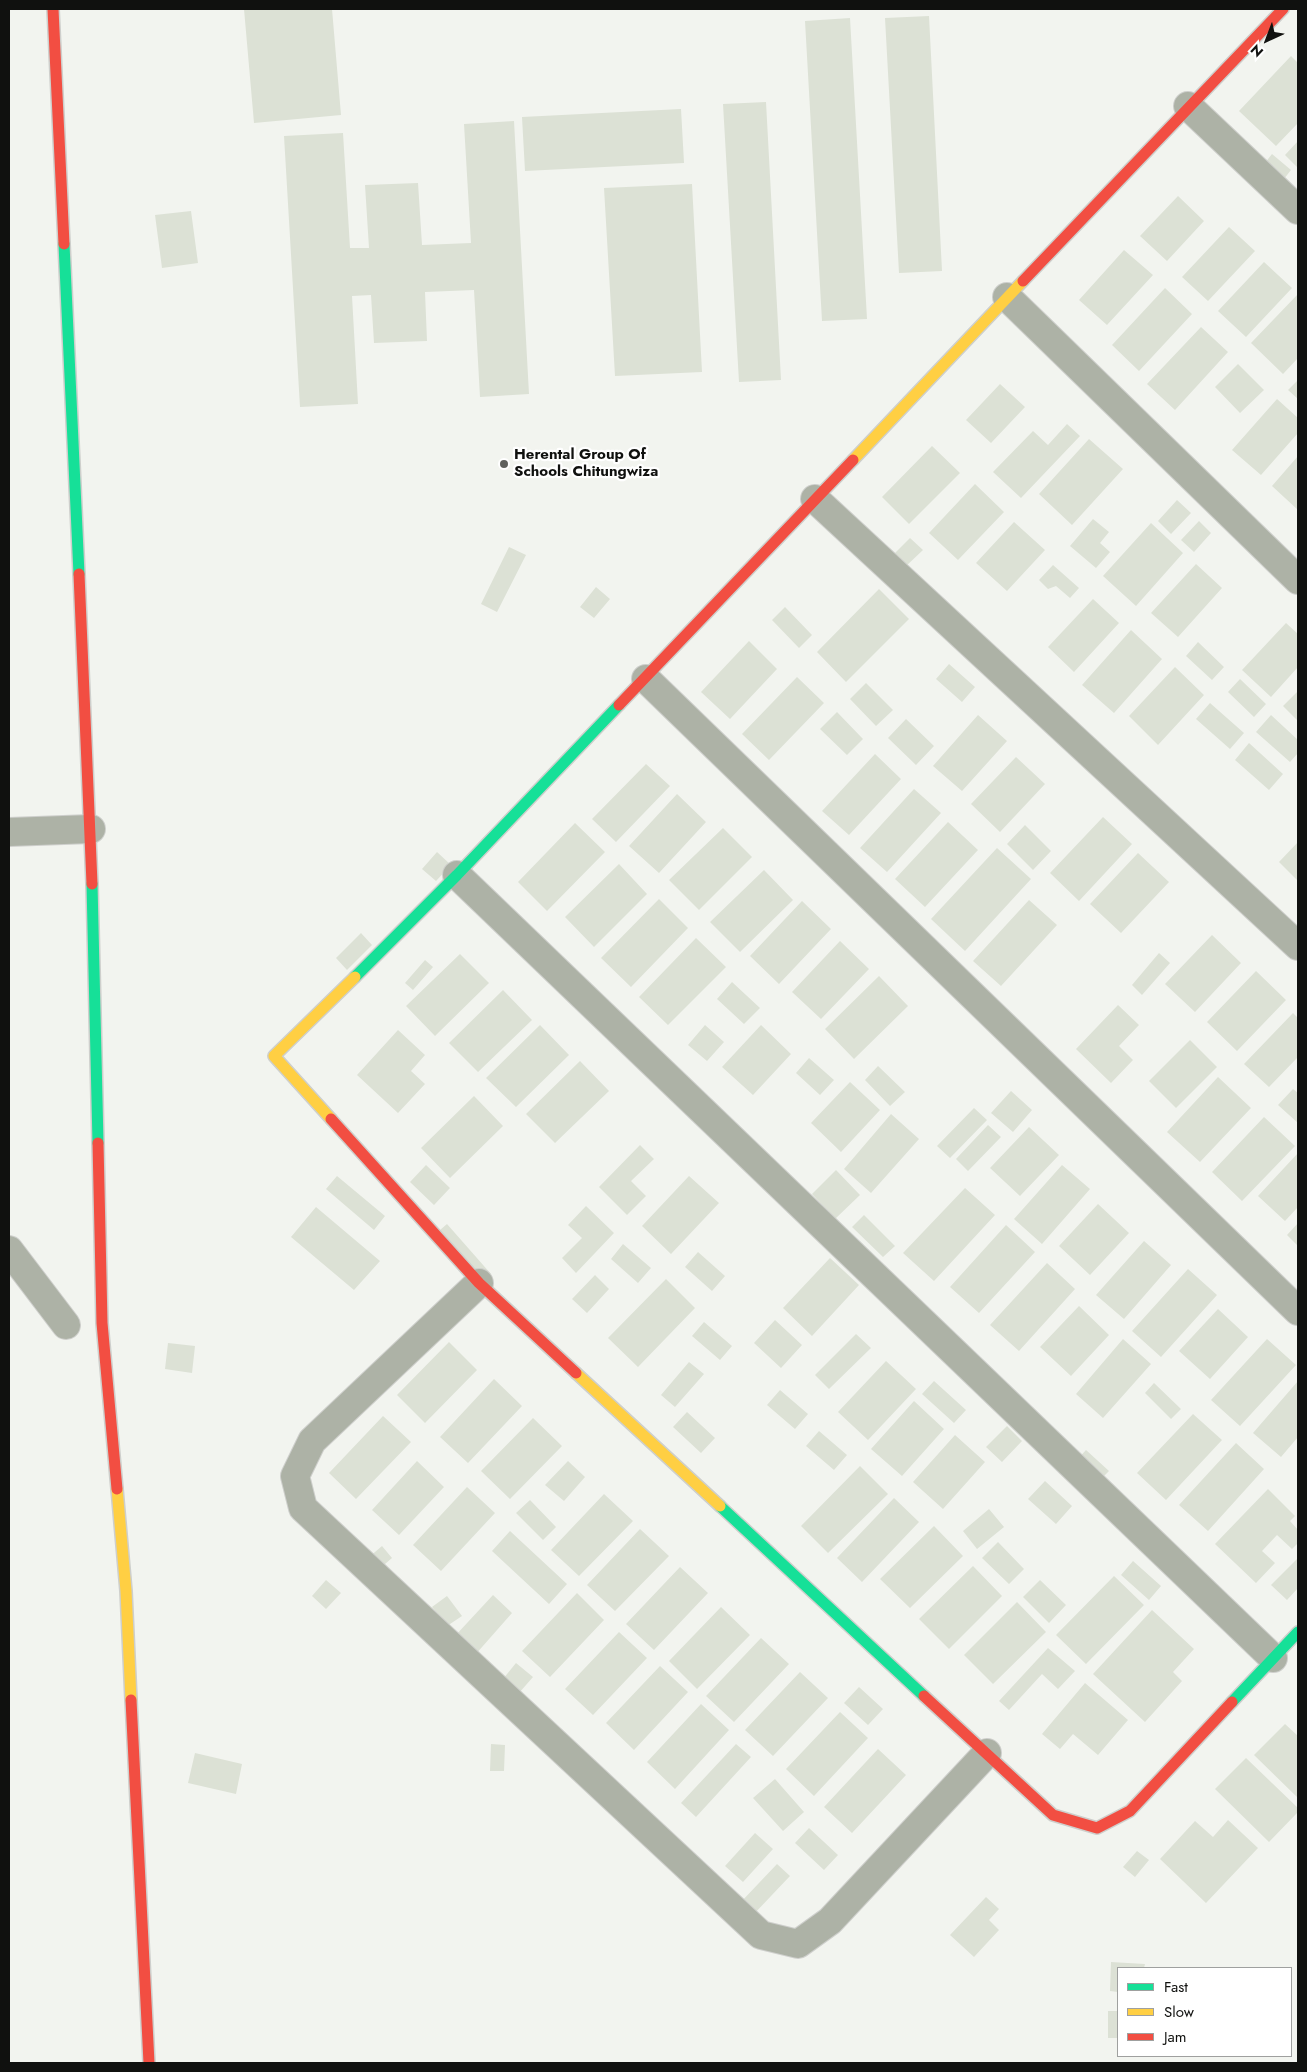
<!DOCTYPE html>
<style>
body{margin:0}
#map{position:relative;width:1307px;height:2072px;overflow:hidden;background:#f2f4ef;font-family:Jost,sans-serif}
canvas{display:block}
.frame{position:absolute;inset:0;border:10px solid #10110f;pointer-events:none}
.legend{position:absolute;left:1117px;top:1967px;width:175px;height:90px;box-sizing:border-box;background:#fff;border:1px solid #9fa09f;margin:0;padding:6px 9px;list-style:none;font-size:15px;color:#10110f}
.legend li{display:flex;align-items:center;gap:10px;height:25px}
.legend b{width:25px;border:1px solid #9fa09f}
.north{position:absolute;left:1242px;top:15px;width:50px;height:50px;-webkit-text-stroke:4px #fff;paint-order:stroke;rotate:223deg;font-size:14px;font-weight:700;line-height:20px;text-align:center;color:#10110f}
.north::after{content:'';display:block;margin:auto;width:18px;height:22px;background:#10110f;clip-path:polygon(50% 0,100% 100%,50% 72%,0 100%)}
</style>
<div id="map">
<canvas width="1307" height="2072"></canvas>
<div class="frame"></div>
<ul class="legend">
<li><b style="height:6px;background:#16e098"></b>Fast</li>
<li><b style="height:6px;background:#ffcf43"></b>Slow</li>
<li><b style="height:6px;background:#f24e42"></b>Jam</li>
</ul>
<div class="north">N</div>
</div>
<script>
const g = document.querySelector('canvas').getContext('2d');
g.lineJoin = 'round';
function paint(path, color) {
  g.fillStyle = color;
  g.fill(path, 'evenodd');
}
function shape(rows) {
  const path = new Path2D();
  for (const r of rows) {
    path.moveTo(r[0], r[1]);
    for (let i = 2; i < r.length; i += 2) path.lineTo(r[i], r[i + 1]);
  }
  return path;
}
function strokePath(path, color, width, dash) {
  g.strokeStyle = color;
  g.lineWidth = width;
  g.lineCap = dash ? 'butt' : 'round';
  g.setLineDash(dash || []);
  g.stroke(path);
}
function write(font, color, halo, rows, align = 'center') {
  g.font = font + ' Jost,sans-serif';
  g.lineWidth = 4.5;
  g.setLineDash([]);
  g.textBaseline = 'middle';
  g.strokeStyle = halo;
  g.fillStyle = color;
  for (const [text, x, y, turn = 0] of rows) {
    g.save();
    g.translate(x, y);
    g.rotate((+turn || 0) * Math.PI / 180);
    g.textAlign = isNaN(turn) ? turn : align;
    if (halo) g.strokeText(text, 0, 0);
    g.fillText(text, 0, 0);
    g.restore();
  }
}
const building = shape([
 [244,9,332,9,341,115,254,123],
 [929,16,942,271,899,273,885,18],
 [850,18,867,319,822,321,805,21],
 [1291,56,1298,63,1298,123,1276,146,1239,111],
 [766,102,781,380,739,382,723,104],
 [681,109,684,163,525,171,522,117],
 [514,121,529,394,480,397,474,290,425,292,427,341,374,343,371,295,352,296,358,404,300,407,284,136,343,133,350,248,369,248,365,185,418,183,422,245,471,243,464,124],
 [1298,141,1298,168,1285,155],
 [1272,154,1291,170,1280,184,1261,168],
 [692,184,702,372,615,376,604,188],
 [1178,196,1204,221,1167,261,1140,236],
 [191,211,198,263,162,268,155,215],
 [1229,227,1255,251,1208,301,1182,277],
 [1124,250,1153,275,1107,325,1079,300],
 [1264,262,1292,288,1246,337,1218,311],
 [1165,288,1192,314,1139,371,1112,345],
 [1298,294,1298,358,1283,374,1251,343],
 [1201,327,1228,352,1175,410,1147,384],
 [1238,364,1264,390,1240,413,1215,387],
 [1298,380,1298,399,1288,390],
 [1000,384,1025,407,991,443,966,420],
 [1277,399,1298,418,1298,433,1261,475,1232,450],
 [1067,424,1080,436,1021,498,993,472,1033,431,1048,445],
 [1089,439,1123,469,1072,525,1039,494],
 [932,446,960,473,909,524,882,497],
 [1298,456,1298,510,1272,486],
 [975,484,1004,512,958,560,929,533],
 [1177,500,1191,513,1171,534,1158,521],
 [1093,519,1109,532,1100,543,1110,552,1096,568,1070,546],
 [1199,521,1211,533,1194,552,1181,540],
 [1014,522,1045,550,1007,591,976,563],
 [1151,523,1183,553,1136,606,1103,576],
 [910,538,923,550,904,568,892,556],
 [509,547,526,555,497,612,481,604],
 [1196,564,1222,588,1178,637,1151,613],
 [1053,565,1079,588,1070,598,1056,586,1048,589,1039,580],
 [596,587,610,599,594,618,580,607],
 [879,589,909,619,846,682,817,652],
 [1093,599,1119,623,1074,672,1048,647],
 [785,607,812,635,799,648,772,620],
 [1286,623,1298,634,1298,667,1271,697,1242,670],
 [1131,630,1162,659,1114,713,1082,685],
 [749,641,777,669,730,719,701,692],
 [1198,642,1224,667,1212,680,1186,656],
 [949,664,975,687,962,702,936,679],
 [1175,667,1204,695,1158,745,1129,716],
 [797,677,824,703,769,760,742,734],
 [1240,679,1266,704,1254,717,1228,692],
 [866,683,893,710,876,726,850,699],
 [1298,691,1298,721,1283,706],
 [1210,703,1244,733,1230,749,1196,719],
 [837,712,863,739,847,755,820,729],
 [978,715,1007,741,962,791,933,766],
 [1271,715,1298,740,1298,753,1290,762,1256,732],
 [906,719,934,746,916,765,888,738],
 [1249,743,1283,774,1269,790,1235,760],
 [875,754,901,779,849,835,822,811],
 [1016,757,1045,784,1000,832,971,804],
 [646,764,670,786,616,842,592,819],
 [914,789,941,813,887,872,860,848],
 [677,794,706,822,659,873,629,846],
 [1103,817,1132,844,1079,901,1050,873],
 [948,822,978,850,925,907,895,879],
 [575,823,605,852,547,911,518,882],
 [1025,825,1051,851,1033,870,1007,844],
 [723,828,752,857,699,910,669,880],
 [1298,842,1298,881,1279,862],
 [997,848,1031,879,965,951,931,919],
 [437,852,451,865,436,881,422,869],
 [1138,853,1169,882,1121,933,1090,904],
 [619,864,647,894,594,947,565,917],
 [764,870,793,900,740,952,710,922],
 [659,899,688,928,631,987,601,958],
 [1029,900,1057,925,1001,986,973,961],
 [802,901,831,929,779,984,750,956],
 [361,933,372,945,347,970,336,958],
 [1212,935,1241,963,1195,1012,1165,984],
 [696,938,726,967,668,1025,639,997],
 [840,941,869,969,821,1019,792,992],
 [1159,953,1170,963,1142,995,1132,985],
 [460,954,489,983,435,1036,406,1006],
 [425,960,433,967,413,990,405,983],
 [1256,971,1286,1000,1237,1051,1207,1022],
 [879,976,908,1006,854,1059,825,1029],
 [732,982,760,1008,744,1024,717,999],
 [503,990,532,1020,478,1072,449,1043],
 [1118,1005,1139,1025,1119,1046,1133,1060,1111,1083,1076,1049],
 [1293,1013,1298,1018,1298,1057,1269,1087,1244,1064],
 [540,1025,569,1055,516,1107,486,1078],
 [705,1025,724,1042,707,1061,688,1045],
 [761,1025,791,1054,753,1095,722,1067],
 [398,1030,425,1055,411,1071,425,1084,398,1113,357,1075],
 [1190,1040,1217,1067,1176,1108,1149,1081],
 [809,1058,834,1080,820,1095,796,1073],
 [580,1061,609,1091,555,1143,526,1114],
 [878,1066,905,1092,890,1106,865,1080],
 [1218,1077,1251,1108,1200,1162,1167,1132],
 [850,1082,880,1110,841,1152,811,1123],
 [1293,1089,1298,1093,1298,1123,1278,1105],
 [1011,1091,1032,1110,1013,1132,991,1113],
 [474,1096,503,1126,450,1178,421,1148],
 [974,1108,987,1120,950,1158,937,1146],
 [891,1114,919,1139,871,1193,844,1169],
 [1264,1117,1295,1146,1242,1201,1212,1172],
 [988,1125,1001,1137,968,1171,956,1159],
 [1029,1127,1059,1155,1020,1196,990,1168],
 [640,1145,654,1159,631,1181,646,1196,627,1215,599,1187],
 [1298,1153,1298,1207,1285,1221,1258,1196],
 [426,1165,450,1188,434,1205,410,1182],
 [1062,1165,1090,1189,1042,1244,1014,1219],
 [836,1170,860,1195,835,1219,812,1194],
 [337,1176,385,1216,374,1230,326,1189],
 [689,1176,719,1203,671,1254,642,1226],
 [965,1188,995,1215,934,1281,903,1253],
 [1098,1204,1129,1233,1090,1275,1059,1246],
 [586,1206,614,1233,576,1273,562,1258,582,1238,568,1225],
 [316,1207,380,1261,354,1290,291,1237],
 [864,1215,895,1246,883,1257,852,1227],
 [1298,1223,1298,1246,1287,1235],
 [447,1224,491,1274,484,1279,440,1230],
 [1006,1225,1035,1252,979,1313,950,1287],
 [1144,1241,1171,1265,1124,1319,1096,1295],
 [623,1244,651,1268,638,1283,611,1259],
 [698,1252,725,1276,712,1291,685,1267],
 [830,1258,859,1285,812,1336,783,1308],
 [1047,1263,1075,1289,1019,1351,990,1325],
 [1188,1269,1217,1295,1161,1357,1132,1331],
 [595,1275,609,1289,587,1313,572,1299],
 [666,1279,695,1308,638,1367,608,1338],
 [1079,1306,1109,1335,1071,1376,1040,1347],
 [1218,1309,1248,1337,1210,1379,1179,1351],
 [775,1320,802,1345,781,1368,754,1343],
 [704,1322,732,1346,720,1360,692,1336],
 [856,1334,871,1348,829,1389,815,1375],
 [1123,1339,1151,1364,1103,1418,1076,1394],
 [1267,1339,1296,1365,1240,1426,1211,1400],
 [449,1342,477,1370,425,1423,397,1395],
 [168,1343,195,1346,192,1373,165,1369],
 [886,1361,916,1389,868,1440,838,1412],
 [689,1362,704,1374,675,1407,661,1395],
 [494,1379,522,1406,468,1463,440,1437],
 [934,1381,966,1410,954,1423,922,1394],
 [1298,1381,1298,1437,1281,1457,1253,1433],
 [1154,1383,1181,1409,1171,1419,1145,1393],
 [780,1390,808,1414,795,1429,767,1405],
 [914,1401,944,1429,902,1476,871,1449],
 [687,1412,715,1438,701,1453,673,1427],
 [1193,1414,1222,1440,1166,1500,1137,1473],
 [383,1416,411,1442,356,1499,329,1473],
 [533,1418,562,1446,510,1499,481,1471],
 [1007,1426,1022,1441,1002,1462,986,1447],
 [819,1431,847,1455,834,1470,806,1446],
 [955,1435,985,1462,943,1509,913,1482],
 [1236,1443,1264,1469,1208,1531,1179,1505],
 [1086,1450,1109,1471,1097,1483,1076,1461],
 [417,1461,444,1487,399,1535,372,1510],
 [568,1461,585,1477,564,1501,545,1485],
 [860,1466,888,1494,828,1553,801,1526],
 [1045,1481,1072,1506,1056,1524,1028,1499],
 [467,1487,495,1513,441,1571,413,1545],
 [1268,1489,1295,1516,1290,1521,1298,1530,1298,1543,1292,1549,1277,1535,1262,1551,1275,1563,1256,1583,1215,1544],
 [604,1494,633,1521,579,1576,551,1550],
 [894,1498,919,1522,862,1582,837,1558],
 [530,1500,556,1527,543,1540,516,1513],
 [989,1509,1004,1527,977,1549,963,1531],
 [934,1526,963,1556,910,1608,880,1579],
 [640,1529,669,1556,615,1611,587,1585],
 [510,1531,567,1584,549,1604,492,1551],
 [998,1542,1024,1569,1009,1584,982,1558],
 [382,1546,392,1558,378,1570,368,1558],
 [1298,1558,1298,1588,1287,1600,1271,1585],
 [1133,1561,1161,1586,1149,1600,1121,1575],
 [973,1566,1002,1596,949,1649,919,1619],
 [680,1567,708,1593,654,1650,626,1624],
 [1114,1576,1144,1605,1086,1664,1056,1635],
 [326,1580,341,1593,326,1609,312,1596],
 [1040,1580,1066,1605,1049,1623,1023,1597],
 [577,1593,604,1620,550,1677,522,1651],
 [493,1595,512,1613,475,1655,455,1636],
 [447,1596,462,1616,447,1626,432,1607],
 [1017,1602,1046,1632,993,1684,964,1655],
 [721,1607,750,1635,697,1689,669,1661],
 [1152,1610,1194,1649,1173,1672,1182,1681,1145,1722,1093,1674],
 [619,1632,647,1658,593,1715,565,1689],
 [761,1638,789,1664,734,1722,706,1696],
 [1048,1648,1075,1671,1058,1689,1042,1674,1009,1710,999,1701],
 [516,1663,533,1677,519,1693,503,1679],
 [660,1666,688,1692,634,1750,606,1723],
 [800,1672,828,1698,773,1756,745,1730],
 [1085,1683,1128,1720,1098,1755,1073,1734,1060,1749,1042,1734],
 [859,1687,883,1709,868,1725,844,1703],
 [701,1704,729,1730,675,1789,647,1762],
 [840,1712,868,1738,814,1796,786,1769],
 [1285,1724,1298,1736,1298,1798,1254,1755],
 [491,1744,505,1745,504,1771,490,1771],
 [736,1744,751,1757,696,1817,681,1803],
 [878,1749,906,1775,852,1833,824,1807],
 [195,1753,242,1764,236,1794,188,1783],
 [1246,1758,1298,1808,1298,1812,1269,1842,1215,1789],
 [775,1779,804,1812,783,1831,753,1798],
 [1228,1820,1258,1848,1206,1903,1160,1859,1195,1821,1213,1837],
 [809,1828,838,1855,824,1870,795,1843],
 [755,1833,773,1849,743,1882,725,1866],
 [1137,1851,1149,1860,1135,1877,1123,1867],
 [777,1864,790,1876,753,1915,740,1903],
 [986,1897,999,1909,989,1920,999,1930,974,1957,950,1935],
 [1111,1962,1145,1964,1144,1968,1118,1968,1118,1992,1110,1991],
 [1108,2011,1118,2011,1118,2038,1108,2038]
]);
const street = shape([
 [1188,106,1298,210],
 [1007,297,1298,580],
 [815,499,1298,946],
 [646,679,1298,1311],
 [9,832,91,829],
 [457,875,1273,1658],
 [9,1250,66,1325],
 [479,1283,312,1441,295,1476,303,1508,761,1935,798,1944,830,1921,987,1753]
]);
const fast = shape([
 [64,244,79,574],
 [92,884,98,1143],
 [355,977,457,875,619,705],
 [720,1506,924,1696],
 [1232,1702,1298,1632]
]);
const slow = shape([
 [853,460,1023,281],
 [331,1119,274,1056,355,977],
 [576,1373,720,1506],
 [117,1489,126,1591,131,1700]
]);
const jam = shape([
 [53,9,64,244],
 [1023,281,1283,9],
 [79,574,92,884],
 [619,705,853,460],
 [331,1119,479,1283,576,1373],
 [98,1143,102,1323,117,1489],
 [924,1696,1053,1815,1097,1828,1130,1811,1232,1702],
 [131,1700,149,2063]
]);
const markers = [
 [504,464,5,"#5f605d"]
];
const poiNames = [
 ["Herental Group Of",514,455],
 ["Schools Chitungwiza",514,472]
];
paint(building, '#dce1d5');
strokePath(street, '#cecfcc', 30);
strokePath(fast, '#cecfcc', 14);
strokePath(slow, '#cecfcc', 14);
strokePath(jam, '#cecfcc', 14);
strokePath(street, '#adb2a6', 28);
strokePath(fast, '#16e098', 11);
strokePath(slow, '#ffcf43', 11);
strokePath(jam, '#f24e42', 11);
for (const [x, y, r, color] of markers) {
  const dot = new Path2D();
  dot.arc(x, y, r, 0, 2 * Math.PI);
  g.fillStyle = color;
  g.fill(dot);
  strokePath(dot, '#fff', 2);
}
write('bold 15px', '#10110f', '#fff', poiNames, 'left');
</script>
